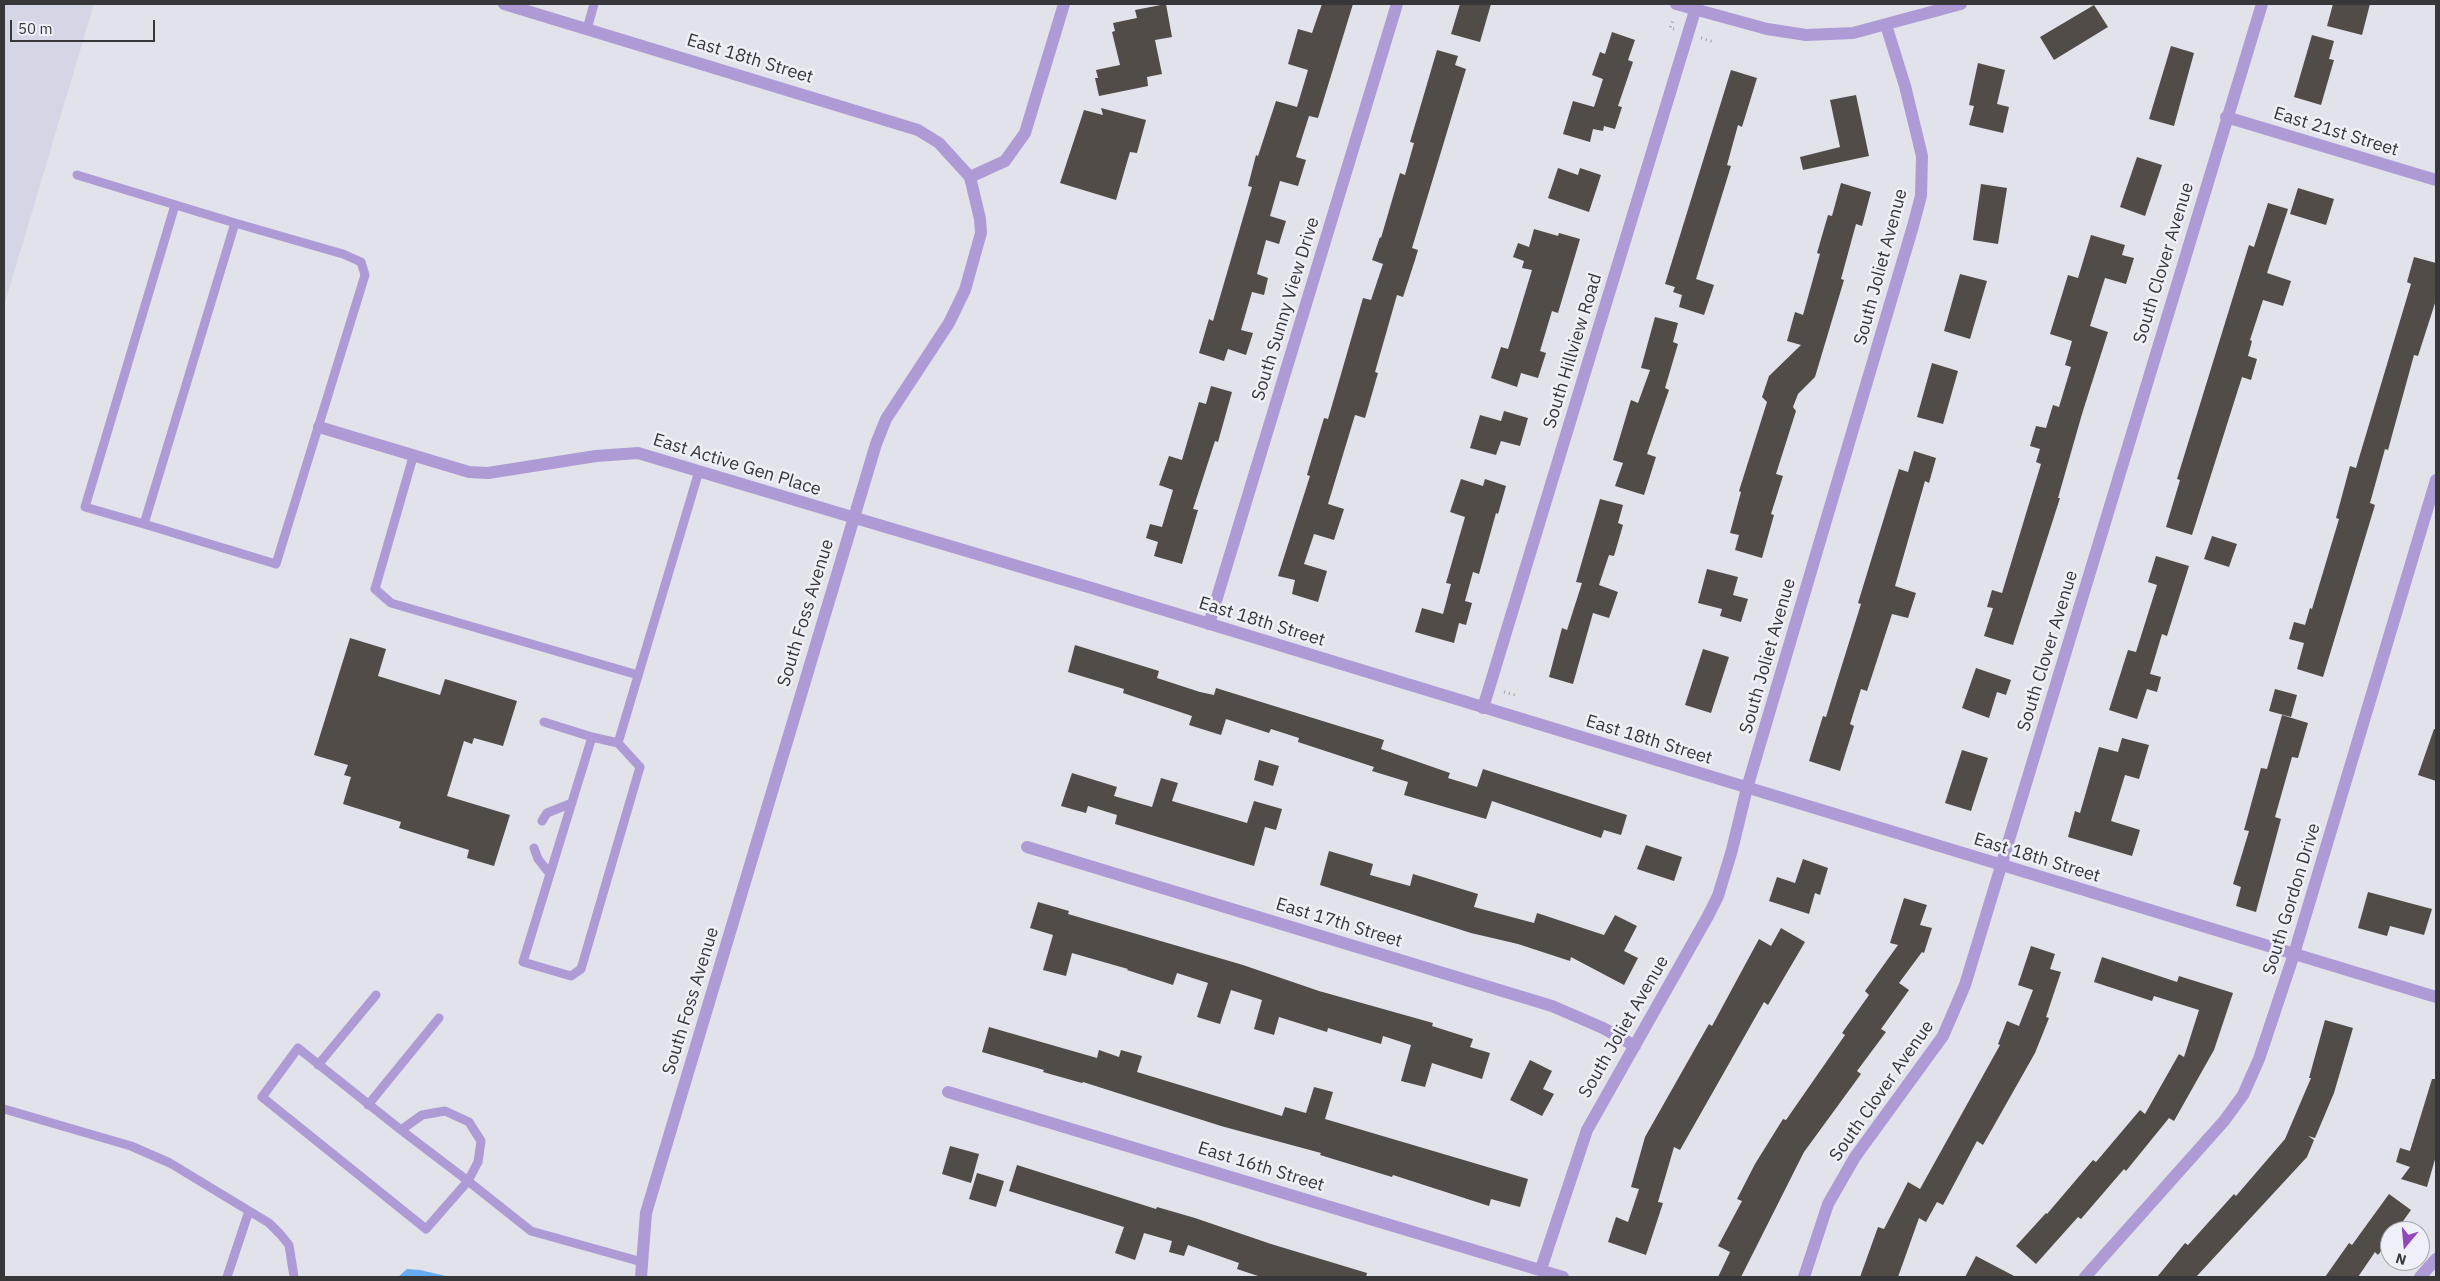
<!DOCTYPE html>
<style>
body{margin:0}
#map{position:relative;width:2440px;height:1281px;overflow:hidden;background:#e1e2ea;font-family:"IBM Plex Sans",sans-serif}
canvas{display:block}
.frame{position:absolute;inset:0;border:5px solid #37373a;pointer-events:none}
.north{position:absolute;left:2380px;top:1221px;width:50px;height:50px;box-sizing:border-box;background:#eeeff7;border:1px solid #a5a5ab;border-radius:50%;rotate:197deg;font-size:14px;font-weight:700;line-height:20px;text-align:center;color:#37373a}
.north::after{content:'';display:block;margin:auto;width:18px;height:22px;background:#9348ba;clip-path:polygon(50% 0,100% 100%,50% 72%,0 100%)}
.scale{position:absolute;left:10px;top:20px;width:145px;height:22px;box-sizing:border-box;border:2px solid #37373a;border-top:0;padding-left:6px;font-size:15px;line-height:18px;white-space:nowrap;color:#37373a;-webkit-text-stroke:4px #eeeff7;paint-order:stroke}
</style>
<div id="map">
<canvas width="2440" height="1281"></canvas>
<div class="frame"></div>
<div class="north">N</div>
<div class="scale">50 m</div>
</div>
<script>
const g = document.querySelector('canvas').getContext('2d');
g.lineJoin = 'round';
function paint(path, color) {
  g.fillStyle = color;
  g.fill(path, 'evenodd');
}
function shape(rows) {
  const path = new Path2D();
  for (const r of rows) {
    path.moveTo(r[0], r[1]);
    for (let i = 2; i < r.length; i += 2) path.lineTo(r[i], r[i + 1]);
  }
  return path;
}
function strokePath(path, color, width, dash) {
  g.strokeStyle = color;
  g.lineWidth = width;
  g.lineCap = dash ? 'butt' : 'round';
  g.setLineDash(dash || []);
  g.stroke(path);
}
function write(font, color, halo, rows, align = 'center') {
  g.font = font + ' "IBM Plex Sans",sans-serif';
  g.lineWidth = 5;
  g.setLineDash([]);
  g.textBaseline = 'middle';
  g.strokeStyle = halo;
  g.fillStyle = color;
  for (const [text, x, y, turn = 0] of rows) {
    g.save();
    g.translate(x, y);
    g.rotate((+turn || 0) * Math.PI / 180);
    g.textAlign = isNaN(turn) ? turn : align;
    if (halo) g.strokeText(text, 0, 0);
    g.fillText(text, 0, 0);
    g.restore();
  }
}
const built = shape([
 [4,4,94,4,4,306]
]);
const water = shape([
 [407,1269,420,1270,450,1277,398,1277]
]);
const building = shape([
 [1166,4,1172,37,1155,40,1162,74,1147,77,1148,86,1099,96,1095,78,1098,78,1096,70,1120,65,1112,32,1115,31,1113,23,1137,18,1135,10],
 [1322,4,1353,4,1318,118,1309,116,1296,157,1306,160,1298,186,1280,181,1270,216,1286,221,1279,244,1266,240,1257,274,1268,278,1264,295,1252,292,1241,330,1253,333,1246,355,1228,349,1224,361,1199,353,1209,319,1213,321,1252,187,1248,186,1256,155,1258,156,1276,101,1297,107,1308,70,1288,64,1298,29,1312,33],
 [1460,4,1491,4,1480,42,1451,34],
 [2333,4,2370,4,2362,35,2327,26],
 [2094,5,2108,27,2054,60,2040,37],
 [1612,32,1635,40,1628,60,1633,62,1618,106,1622,107,1615,129,1604,126,1603,131,1593,129,1590,142,1563,134,1573,101,1594,107,1603,79,1592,75,1600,52,1605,54],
 [2312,35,2334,41,2329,59,2334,60,2321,105,2294,97],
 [2171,46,2194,53,2174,126,2149,119],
 [1437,50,1458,56,1455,65,1466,69,1412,248,1418,250,1415,260,1403,297,1397,295,1375,372,1378,373,1365,418,1355,415,1328,504,1344,509,1334,540,1314,534,1304,564,1327,571,1318,602,1292,594,1295,580,1278,576,1310,476,1307,475,1324,418,1328,419,1363,298,1371,300,1383,264,1372,260,1380,237,1381,238,1400,173,1405,175,1414,143,1410,142],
 [1978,63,2005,70,1997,104,2009,107,2003,133,1969,125,1974,106,1969,105],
 [1731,70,1757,78,1742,127,1738,125,1727,165,1731,166,1696,279,1714,285,1704,315,1679,307,1682,295,1673,292,1675,287,1665,284],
 [1856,95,1869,156,1803,170,1800,157,1840,147,1830,100],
 [1101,108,1146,120,1137,153,1130,152,1116,200,1060,183,1084,110,1103,115],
 [2137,157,2162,165,2145,216,2120,207],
 [1558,168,1578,175,1580,168,1601,175,1589,212,1548,198],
 [1841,183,1871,192,1862,226,1856,224,1841,279,1844,280,1815,377,1798,394,1793,407,1796,411,1776,474,1783,476,1771,514,1774,515,1762,558,1735,550,1739,535,1730,533,1741,492,1739,491,1767,402,1762,397,1769,376,1801,345,1787,341,1795,312,1803,315,1820,254,1817,253,1828,215,1832,216],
 [1981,184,2007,188,1998,244,1973,240],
 [2298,188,2334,199,2326,225,2290,214],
 [2268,203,2288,209,2267,273,2291,281,2283,306,2263,300,2250,340,2252,341,2248,356,2257,359,2251,380,2242,377,2192,535,2166,527,2180,480,2177,479,2249,245,2254,247],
 [1534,229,1558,236,1559,233,1580,239,1558,313,1552,311,1540,351,1546,353,1538,378,1521,373,1517,387,1491,378,1501,347,1508,349,1532,270,1522,268,1524,261,1513,257,1518,243,1529,247],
 [2091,235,2125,245,2122,255,2134,258,2126,284,2105,278,2090,326,2108,332,2082,414,2058,498,2060,498,2013,645,1984,636,1993,608,1987,607,1992,590,2002,593,2041,464,2036,462,2040,449,2030,446,2036,426,2046,428,2053,405,2059,407,2071,367,2065,365,2072,341,2050,334,2068,275,2078,278],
 [2414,257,2436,263,2436,300,2418,356,2414,355,2388,450,2385,449,2370,503,2375,505,2323,677,2297,669,2304,643,2289,639,2294,622,2305,625,2310,608,2312,609,2339,519,2336,518,2350,466,2356,468,2411,284,2407,282],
 [1960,274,1987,281,1970,339,1944,331],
 [1655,317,1678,323,1673,342,1678,344,1665,388,1669,390,1647,454,1656,457,1644,495,1615,486,1623,463,1613,460,1631,400,1638,403,1650,370,1641,368],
 [1932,363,1958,371,1943,424,1917,417],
 [1211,386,1232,392,1218,442,1215,441,1193,509,1198,510,1182,564,1154,556,1158,542,1146,538,1150,524,1162,527,1173,490,1159,485,1169,456,1182,460,1199,402,1206,404],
 [1504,411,1528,418,1520,446,1501,441,1496,455,1470,448,1480,415,1501,421],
 [1914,451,1936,458,1929,483,1925,481,1895,586,1916,593,1908,618,1892,614,1867,691,1861,689,1850,724,1854,726,1840,771,1809,761,1823,716,1826,717,1837,681,1861,604,1858,603,1899,469,1908,472],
 [1461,479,1483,486,1485,479,1506,486,1498,514,1496,513,1479,574,1473,572,1465,601,1472,603,1466,625,1459,623,1454,643,1415,632,1422,608,1443,614,1451,584,1446,583,1465,517,1450,512],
 [1600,499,1623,505,1618,523,1623,525,1614,556,1609,555,1599,585,1618,592,1609,618,1593,613,1573,684,1549,677,1562,628,1567,630,1582,583,1576,582],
 [2212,536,2237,544,2229,567,2204,559],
 [2156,556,2189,566,2167,636,2162,634,2150,674,2161,677,2157,692,2147,689,2137,719,2109,710,2128,650,2136,652,2157,585,2148,582],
 [1707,569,1738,577,1733,595,1748,599,1741,622,1720,616,1722,609,1698,603],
 [350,638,386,649,378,676,440,695,445,679,517,701,503,746,474,738,472,744,464,741,447,796,510,815,494,866,467,858,469,850,399,828,401,822,343,804,351,777,344,775,348,765,314,755],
 [1075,645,1159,671,1157,678,1200,692,1214,695,1216,688,1384,740,1381,749,1450,773,1448,778,1477,787,1483,769,1627,815,1621,835,1604,830,1601,838,1492,801,1486,819,1404,795,1408,782,1372,771,1374,767,1298,742,1299,738,1271,729,1269,733,1226,719,1221,735,1189,725,1192,716,1123,693,1124,689,1068,672],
 [1703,649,1729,657,1711,713,1685,705],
 [1976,668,2011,680,2006,695,1997,692,1989,718,1962,708],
 [2275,689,2297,695,2291,717,2269,711],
 [2282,715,2308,723,2298,758,2292,757,2275,817,2281,819,2256,912,2236,906,2241,887,2233,884,2249,831,2244,830,2261,768,2267,769],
 [2434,729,2436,729,2436,781,2418,775],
 [2122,738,2149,745,2139,779,2125,775,2111,821,2140,830,2132,856,2068,837,2075,811,2080,813,2099,747,2118,752],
 [1962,750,1988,758,1971,811,1945,803],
 [1259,760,1279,766,1273,786,1254,780],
 [1072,773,1117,787,1114,796,1152,807,1161,778,1178,783,1172,801,1247,823,1254,801,1282,809,1276,830,1265,827,1254,866,1115,824,1117,815,1088,806,1086,813,1061,806],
 [1646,845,1682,857,1674,881,1637,869],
 [1329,851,1373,864,1370,875,1410,886,1413,874,1478,894,1474,907,1534,923,1537,913,1604,935,1615,915,1637,926,1624,951,1638,958,1624,985,1571,957,1570,961,1518,944,1471,933,1320,885],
 [1803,859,1828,868,1820,895,1815,893,1809,914,1769,901,1777,877,1795,883],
 [2368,892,2432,909,2424,935,2390,926,2387,936,2358,928],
 [1904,898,1927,905,1920,925,1932,928,1924,953,1922,952,1899,983,1909,990,1881,1029,1886,1032,1857,1071,1861,1074,1804,1152,1741,1277,1718,1277,1730,1252,1718,1246,1742,1201,1737,1199,1755,1164,1783,1119,1786,1120,1845,1035,1842,1033,1869,995,1865,991,1898,945,1890,943],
 [1038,902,1069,911,1068,914,1243,965,1319,991,1433,1023,1432,1026,1473,1039,1470,1047,1490,1053,1482,1079,1432,1063,1425,1087,1401,1081,1411,1045,1383,1036,1381,1044,1328,1028,1327,1032,1279,1017,1274,1035,1254,1029,1262,1000,1231,990,1220,1024,1197,1017,1208,983,1177,973,1173,985,1127,970,1128,969,1072,953,1066,976,1043,970,1053,935,1030,928],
 [1781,928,1805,942,1768,1005,1764,1002,1680,1150,1674,1147,1658,1202,1663,1203,1646,1255,1608,1242,1616,1217,1628,1222,1639,1189,1631,1187,1645,1137,1709,1024,1712,1026,1759,939,1771,946],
 [2031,946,2055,954,2050,969,2061,972,2046,1017,2049,1018,2035,1053,1983,1145,1977,1141,1943,1205,1937,1202,1926,1222,1919,1218,1898,1277,1860,1277,1878,1227,1884,1229,1908,1182,1920,1189,2000,1045,1998,1044,2007,1021,2019,1026,2033,990,2018,985],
 [2102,957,2177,982,2179,976,2233,993,2214,1050,2174,1121,2169,1118,2126,1171,2124,1169,2081,1219,2078,1217,2036,1264,2016,1246,2046,1213,2047,1214,2093,1160,2096,1162,2140,1110,2145,1114,2179,1054,2184,1057,2199,1010,2154,996,2152,1001,2094,982],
 [2325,1020,2353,1028,2334,1093,2315,1138,2308,1136,2314,1140,2307,1157,2196,1277,2157,1277,2185,1243,2188,1245,2234,1194,2236,1196,2285,1139,2311,1078,2309,1078],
 [989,1027,1097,1058,1099,1050,1119,1057,1121,1050,1142,1056,1137,1072,1282,1116,1285,1107,1306,1113,1314,1087,1333,1092,1325,1119,1528,1179,1520,1207,1491,1199,1489,1206,1393,1175,1392,1177,1320,1155,1321,1153,1221,1126,1083,1082,1082,1083,1043,1072,1044,1070,982,1052],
 [1530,1060,1552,1071,1543,1089,1554,1094,1542,1116,1510,1100],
 [2432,1079,2436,1079,2436,1156,2427,1187,2401,1179,2410,1167,2396,1162,2400,1148,2410,1151],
 [950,1146,979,1154,971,1183,942,1174],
 [1017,1165,1156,1209,1157,1207,1195,1218,1271,1244,1367,1273,1366,1277,1261,1277,1237,1269,1239,1263,1188,1245,1184,1256,1169,1252,1172,1241,1144,1233,1135,1260,1115,1253,1124,1227,1009,1191],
 [977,1173,1004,1181,996,1207,969,1199],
 [2389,1194,2411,1210,2396,1231,2390,1231,2390,1239,2378,1255,2375,1252,2358,1277,2325,1277,2349,1243,2352,1245],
 [1976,1256,2016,1277,1965,1277]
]);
const path = shape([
 [1674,29,1670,28,1674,18],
 [1701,38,1714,42],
 [1230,608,1241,611],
 [1504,692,1515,695]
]);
const service = shape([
 [587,29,594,4],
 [77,175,235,223],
 [235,223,343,254,361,262,365,275,276,564,144,524,235,223],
 [413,457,375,589,391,603,638,675],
 [144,524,85,507,175,205],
 [544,722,592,737,618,743,699,471],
 [592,737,523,962,571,976,581,969,640,767,618,743],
 [542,821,547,813,572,803],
 [534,848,538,859,550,874],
 [318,1065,376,995],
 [368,1105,439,1018],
 [4,1109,131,1146,170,1163,269,1223,280,1234,289,1245,294,1277],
 [401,1130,298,1048,262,1097,426,1229,468,1181,401,1130,422,1115,445,1111,469,1122,481,1141,478,1162,468,1181,531,1231,642,1262],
 [227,1277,249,1211]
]);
const minor = shape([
 [1676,4,1767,29,1806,35,1853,33,1961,4],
 [2226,117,2436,180],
 [970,177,1005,161,1025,133,1064,4],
 [319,427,469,472,488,473,596,456,638,453,852,517],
 [1209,624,1397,4],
 [1483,708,1697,4],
 [1027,847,1552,1006,1603,1028,1635,1046],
 [948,1092,1563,1277],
 [1541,1269,1587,1130,1708,916,1718,896,1732,850,1747,788,1913,226,1921,196,1922,156,1905,86,1886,25],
 [1804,1277,1828,1204,1855,1157,1943,1036,1965,985,2262,4],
 [2085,1277,2224,1121,2243,1095,2259,1059,2294,954,2436,480],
 [2420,1277,2436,1259]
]);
const tertiary = shape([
 [504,4,918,130,939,143,970,177,980,219,981,233,965,290,949,323,886,419,876,444,646,1213,641,1277],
 [852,517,1095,589,2436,997]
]);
const streetNames = [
 ["East 18th Street",750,59,17],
 ["East 21st Street",2336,132,17],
 ["South Clover Avenue",2164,263,-73],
 ["South Joliet Avenue",1881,267,-75],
 ["South Sunny View Drive",1286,309,-73],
 ["South Hillview Road",1573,351,-73],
 ["East Active Gen Place",737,465,17],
 ["South Foss Avenue",806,613,-73],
 ["East 18th Street",1262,622,17],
 ["South Clover Avenue",2048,651,-73],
 ["South Joliet Avenue",1768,656,-74],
 ["East 18th Street",1649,740,17],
 ["East 18th Street",2037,858,17],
 ["South Gordon Drive",2292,899,-73],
 ["East 17th Street",1339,923,17],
 ["South Foss Avenue",691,1001,-73],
 ["South Joliet Avenue",1624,1027,-60],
 ["South Clover Avenue",1882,1091,-55],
 ["East 16th Street",1261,1167,17]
];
paint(built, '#d4d6e5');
paint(water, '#67abf5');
paint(building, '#514c47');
strokePath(path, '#9e9ea4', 3, [1, 4]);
strokePath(service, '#ae9bd5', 9);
strokePath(minor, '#ae9bd5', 12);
strokePath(tertiary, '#ae9bd5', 12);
write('18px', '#37373a', '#eeeff7', streetNames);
</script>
